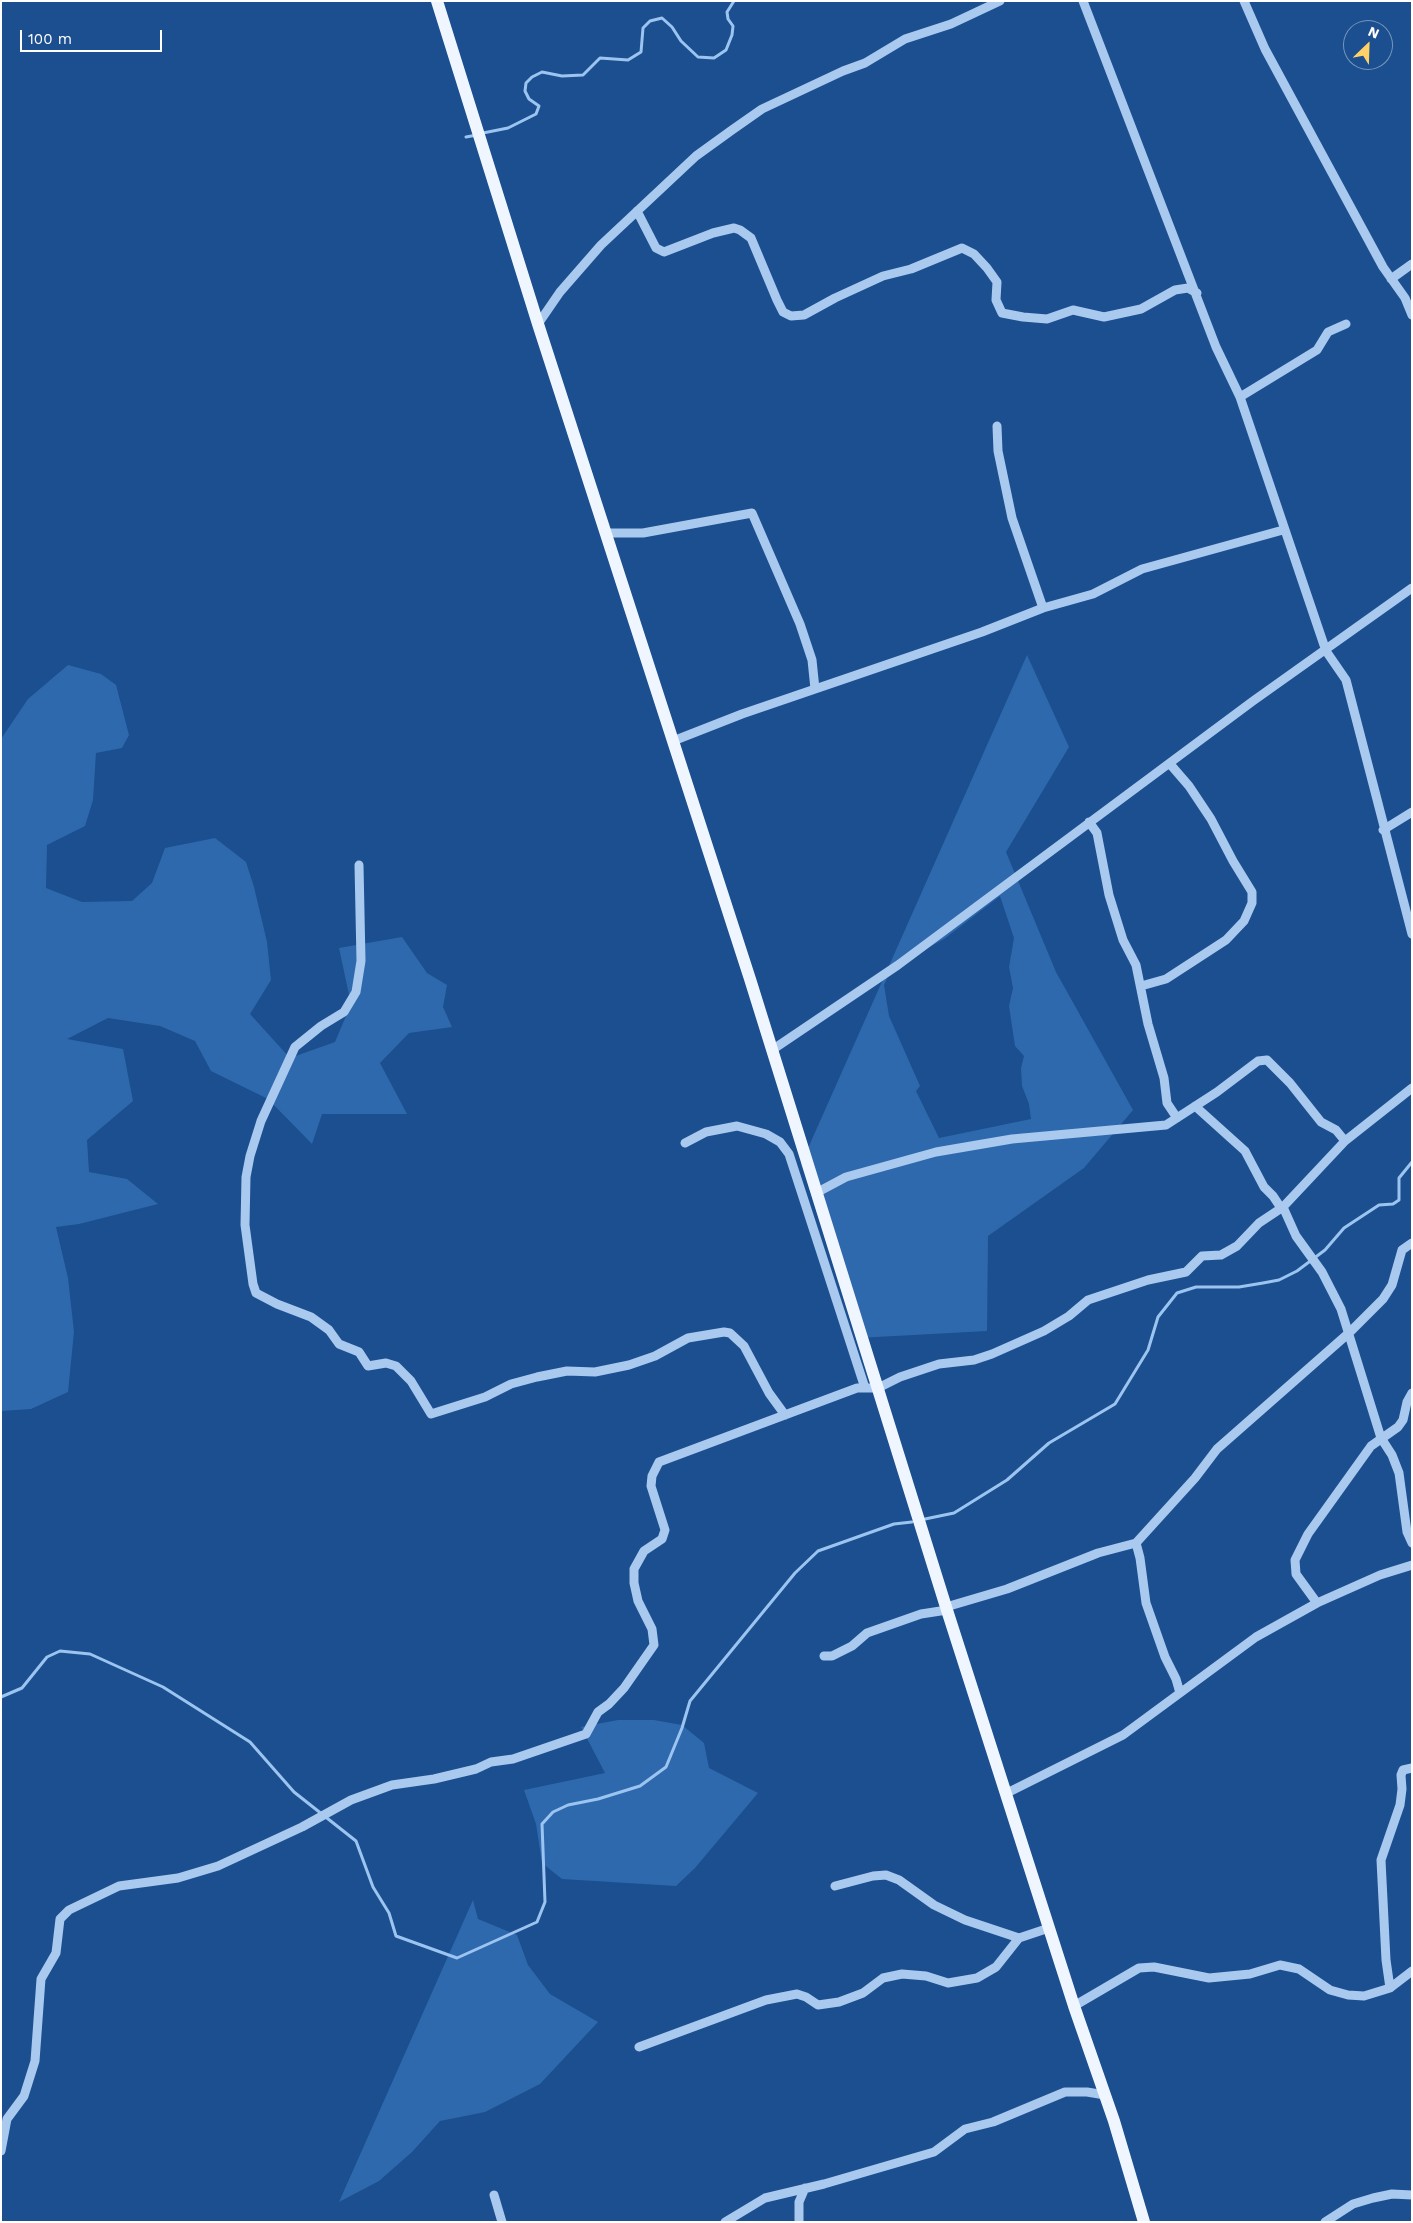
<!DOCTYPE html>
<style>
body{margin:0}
#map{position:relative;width:1413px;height:2223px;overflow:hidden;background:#1b4f8f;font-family:"Work Sans",sans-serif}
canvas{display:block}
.frame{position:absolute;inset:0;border:2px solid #fff;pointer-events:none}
.north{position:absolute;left:1343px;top:20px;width:50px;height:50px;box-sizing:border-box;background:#1b4f8f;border:1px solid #7695bc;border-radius:50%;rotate:24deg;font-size:14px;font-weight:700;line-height:20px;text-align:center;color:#fff}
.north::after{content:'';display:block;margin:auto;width:18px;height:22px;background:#ffd166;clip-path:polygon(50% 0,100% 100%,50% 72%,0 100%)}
.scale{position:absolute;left:20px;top:30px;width:142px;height:22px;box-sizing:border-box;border:2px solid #fff;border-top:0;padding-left:6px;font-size:15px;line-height:18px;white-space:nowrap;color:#fff;-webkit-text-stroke:4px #1b4f8f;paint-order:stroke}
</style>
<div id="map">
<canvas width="1413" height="2223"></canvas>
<div class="frame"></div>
<div class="north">N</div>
<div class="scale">100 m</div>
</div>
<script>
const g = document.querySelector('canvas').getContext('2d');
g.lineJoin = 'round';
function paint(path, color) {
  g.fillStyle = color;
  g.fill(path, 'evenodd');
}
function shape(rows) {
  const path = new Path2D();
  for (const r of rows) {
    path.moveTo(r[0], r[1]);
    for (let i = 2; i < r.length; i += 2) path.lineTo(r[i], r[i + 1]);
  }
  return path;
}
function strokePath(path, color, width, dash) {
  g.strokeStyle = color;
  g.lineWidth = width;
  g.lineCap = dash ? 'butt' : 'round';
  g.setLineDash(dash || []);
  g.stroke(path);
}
const green = shape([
 [1027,655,1069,747,1006,852,1056,972,1133,1110,1084,1168,988,1236,987,1331,858,1338,801,1164],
 [1000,896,1014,938,1009,967,1013,988,1009,1006,1015,1046,1024,1056,1021,1068,1022,1086,1029,1104,1031,1119,939,1138,916,1091,920,1086,889,1016,884,985,892,968,944,939],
 [68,665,101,674,116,685,129,735,122,748,96,753,93,800,85,826,47,845,46,888,82,902,132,901,152,883,165,848,215,838,246,862,254,887,267,942,271,980,250,1014,290,1058,335,1042,351,1004,339,948,402,937,427,973,447,985,443,1007,452,1027,409,1033,380,1063,407,1114,322,1114,312,1144,268,1099,211,1071,195,1041,160,1026,108,1018,67,1039,123,1049,133,1101,87,1140,89,1172,127,1179,158,1204,79,1224,56,1227,68,1278,74,1332,68,1392,31,1409,1,1411,1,739,28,699],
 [618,1720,654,1720,682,1725,704,1743,709,1768,758,1793,695,1868,676,1886,562,1879,542,1863,536,1824,524,1790,605,1773,581,1727],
 [473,1900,478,1919,517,1935,528,1965,550,1994,598,2022,540,2084,485,2112,440,2121,412,2152,379,2181,339,2202]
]);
const stream = shape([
 [483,133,508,128,536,114,539,106,529,99,525,91,526,83,532,77,542,72,562,76,583,75,600,58,628,60,641,52,643,28,650,21,662,18,672,27,681,41,698,57,714,58,726,50,732,35,733,26,728,19,727,12,734,1],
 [466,137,477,135],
 [925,1519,954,1513,1007,1480,1049,1443,1115,1404,1148,1350,1158,1317,1177,1293,1196,1287,1239,1287,1263,1283,1279,1280,1297,1271,1325,1250,1344,1228,1379,1205,1393,1204,1399,1200,1399,1178,1412,1162],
 [1,1697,22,1688,47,1657,60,1651,90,1654,163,1687,250,1742,294,1792,356,1841,373,1887,389,1913,396,1936,457,1958,537,1922,545,1902,542,1824,553,1812,568,1805,598,1799,640,1786,666,1767,682,1728,690,1701,795,1573,818,1551,894,1524,912,1522]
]);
const minor = shape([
 [1083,1,1216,347,1240,397,1326,651,1346,680,1412,934],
 [1244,1,1265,49,1383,267,1405,298,1412,315],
 [637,211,656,248,664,252,713,233,734,228,740,230,751,238,777,300,783,312,791,316,804,315,835,298,883,276,911,269,962,248,974,254,987,268,997,282,996,300,1002,313,1023,317,1047,319,1073,310,1104,317,1141,309,1175,290,1188,288,1197,293],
 [1391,279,1412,264],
 [538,324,560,292,601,245,696,156,732,130,762,109,843,71,865,63,905,39,951,24,1000,1],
 [1240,397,1317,350,1328,332,1346,324],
 [997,426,998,451,1012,518,1043,608],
 [606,533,643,533,752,513,800,624,812,660,815,689],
 [673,741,742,714,982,632,1043,608,1093,594,1142,569,1283,530],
 [1089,822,1097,833,1109,895,1123,940,1136,965,1148,1024,1164,1078,1167,1103,1177,1118],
 [1383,830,1412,812],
 [359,865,361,961,356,992,344,1012,321,1026,295,1047,261,1121,250,1156,246,1177,245,1225,253,1284,256,1293,277,1304,311,1317,329,1330,339,1344,359,1352,368,1366,386,1363,396,1366,411,1381,431,1414,485,1397,511,1384,537,1377,567,1371,595,1372,629,1365,655,1356,688,1338,724,1332,730,1333,744,1346,769,1393,785,1415],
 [1141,986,1166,979,1226,940,1244,921,1252,903,1252,892,1233,861,1211,819,1189,786,1170,764],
 [772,1050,898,965,1253,701,1412,588],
 [1195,1106,1245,1151,1264,1187,1273,1196,1281,1208],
 [685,1143,706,1132,737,1126,766,1134,780,1142,789,1154,865,1388],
 [816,1193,846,1177,936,1152,1012,1139,1166,1125,1217,1092,1258,1061,1267,1060,1290,1083,1321,1122,1336,1130,1345,1141],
 [1283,1207,1296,1236,1322,1272,1341,1309,1381,1438,1392,1455,1399,1473,1407,1532,1412,1543],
 [1136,1543,1140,1558,1146,1603,1165,1657,1176,1679,1180,1693],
 [1317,1603,1296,1574,1295,1560,1308,1534,1371,1446,1398,1427,1403,1420,1407,1402,1412,1393],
 [946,1607,1007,1589,1098,1553,1136,1543,1195,1478,1217,1449,1350,1332,1383,1299,1392,1285,1402,1250,1412,1243],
 [824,1656,832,1656,852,1646,867,1633,921,1614,947,1610],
 [1007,1793,1123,1735,1256,1637,1317,1603,1380,1575,1412,1565],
 [835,1886,873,1876,886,1875,899,1880,934,1905,965,1920,1019,1938,1049,1928],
 [1390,1988,1412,1971],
 [1074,2006,1139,1968,1154,1967,1209,1978,1250,1974,1280,1965,1299,1969,1330,1990,1348,1995,1364,1996,1390,1988,1386,1960,1381,1860,1400,1805,1402,1789,1401,1775,1403,1770,1412,1768],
 [639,2047,766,2000,797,1994,806,1997,818,2005,839,2002,863,1993,883,1978,902,1974,926,1976,948,1983,977,1978,996,1967,1019,1938],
 [1,2151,7,2119,24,2096,35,2061,41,1979,56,1953,60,1919,69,1910,119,1886,178,1878,218,1866,302,1827,351,1800,392,1785,434,1779,476,1769,491,1762,513,1759,586,1734,598,1712,609,1704,624,1688,654,1645,652,1629,638,1601,634,1583,634,1569,644,1551,662,1539,665,1530,651,1486,652,1476,659,1462,857,1388,878,1388,900,1377,939,1364,974,1360,992,1354,1044,1331,1069,1316,1088,1300,1148,1280,1186,1272,1202,1256,1221,1255,1237,1246,1259,1223,1283,1207,1345,1141,1412,1088],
 [494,2195,502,2222],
 [725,2222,765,2198,824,2184,934,2152,965,2129,993,2122,1065,2092,1087,2092,1105,2095],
 [799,2222,799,2202,805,2188],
 [1325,2222,1353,2204,1373,2198,1392,2194,1412,2195]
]);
const major = shape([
 [437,1,538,324,750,979,946,1607,1074,2006,1114,2121,1144,2222]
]);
paint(green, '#2e69ad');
strokePath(stream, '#9cc4f0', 3);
strokePath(minor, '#a9c9ee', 9);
strokePath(major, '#f0f6ff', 12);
</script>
